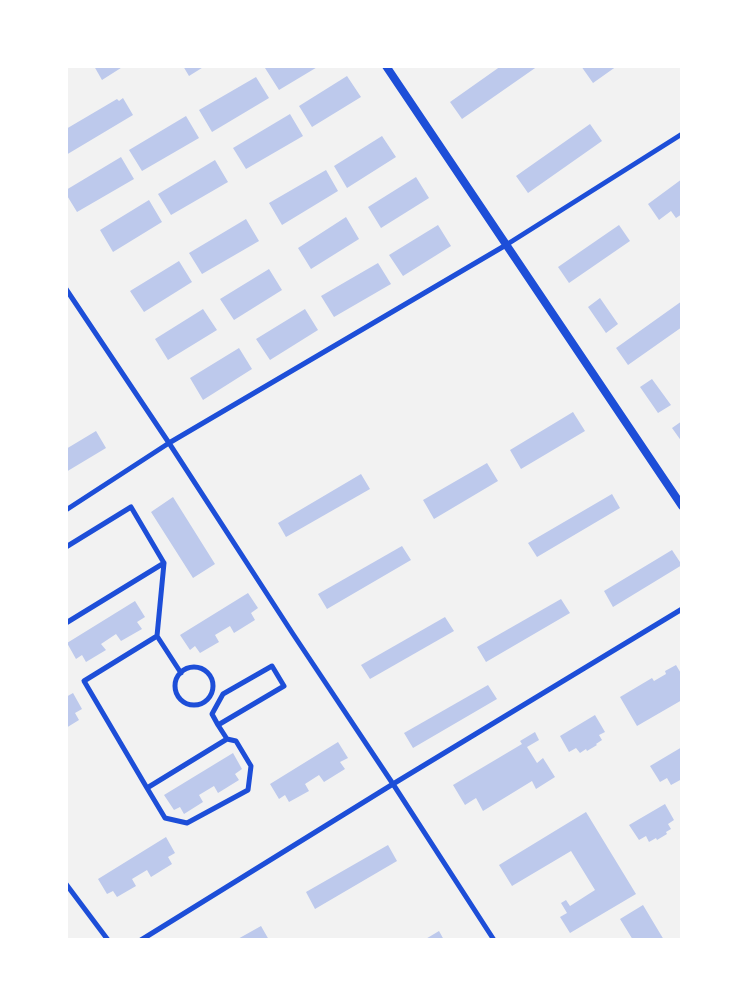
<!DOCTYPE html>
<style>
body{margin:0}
#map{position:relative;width:748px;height:1006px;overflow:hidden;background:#f2f2f2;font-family:Rubik,sans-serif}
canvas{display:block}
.frame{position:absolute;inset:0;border:68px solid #fff;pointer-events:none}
</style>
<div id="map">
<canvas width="748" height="1006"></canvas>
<div class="frame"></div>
</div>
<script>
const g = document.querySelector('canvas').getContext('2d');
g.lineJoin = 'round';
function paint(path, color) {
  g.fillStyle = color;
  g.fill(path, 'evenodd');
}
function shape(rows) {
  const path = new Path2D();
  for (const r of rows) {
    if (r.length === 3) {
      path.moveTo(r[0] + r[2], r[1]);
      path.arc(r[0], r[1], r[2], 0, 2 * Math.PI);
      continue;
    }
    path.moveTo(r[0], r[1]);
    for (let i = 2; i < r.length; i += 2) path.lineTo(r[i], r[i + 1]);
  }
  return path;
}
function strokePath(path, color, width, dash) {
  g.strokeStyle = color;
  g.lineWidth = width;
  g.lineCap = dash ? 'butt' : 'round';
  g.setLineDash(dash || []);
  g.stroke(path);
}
const building = shape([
 [94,66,124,66,102,80],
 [183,66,205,66,189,76],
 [269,66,319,66,279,90,265,68],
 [501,66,538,66,462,119,450,102],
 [581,66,617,66,593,83],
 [347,76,361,97,312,127,299,106],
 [256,77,269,98,212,132,199,110],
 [123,98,133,115,66,155,66,129,117,99,119,101],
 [290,114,303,136,246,169,233,148],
 [186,116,199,138,142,171,129,150],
 [590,124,602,141,528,193,516,176],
 [382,136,396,157,347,188,334,166],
 [121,157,134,179,77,212,66,194,66,190],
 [215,160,228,182,171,215,158,194],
 [326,170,338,191,282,225,269,203],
 [416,177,429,198,381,228,368,207],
 [682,179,682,214,676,218,671,211,659,220,648,204],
 [149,200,162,222,113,252,100,230],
 [346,217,359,239,311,269,298,248],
 [246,219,259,241,202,274,189,253],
 [438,225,451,246,403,276,389,255],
 [619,225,630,241,569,283,558,267],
 [179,261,192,282,144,312,130,291],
 [378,263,391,284,334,317,321,296],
 [269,269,282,290,234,320,220,299],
 [600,298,618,324,606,333,588,307],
 [682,301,682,327,628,365,616,348],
 [203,309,217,330,168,360,155,339],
 [305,309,318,330,270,360,256,339],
 [239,348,252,369,203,400,190,378],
 [652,379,671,405,658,413,640,387],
 [573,412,585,431,521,469,510,450],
 [682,421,682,442,672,428],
 [96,431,106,448,66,472,66,449],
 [487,463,498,481,434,519,423,500],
 [361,474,370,489,286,537,278,523],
 [612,494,620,508,537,557,528,543],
 [173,497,215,564,193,578,151,512],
 [402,546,411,560,327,609,318,594],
 [672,550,682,565,613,607,604,591],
 [248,593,258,608,251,613,255,620,234,633,230,626,215,635,219,642,200,653,195,646,190,650,180,635],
 [561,599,570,613,486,662,477,647],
 [135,601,145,617,137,622,142,629,121,641,116,634,101,644,106,650,86,662,82,655,76,659,67,643],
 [445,617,454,631,370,679,361,665],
 [676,665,682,675,682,700,637,726,620,697,652,678,654,681,666,674,665,671],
 [488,685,497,699,413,748,404,733],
 [73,693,82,709,75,713,79,720,66,728,66,697],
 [595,715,605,732,599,735,602,740,596,744,597,745,587,751,586,749,580,753,576,748,569,752,560,736],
 [535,732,539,740,527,747,537,763,543,758,555,777,536,789,532,781,483,811,476,798,465,805,453,785,522,744,520,741],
 [338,742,348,758,340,762,345,769,324,782,319,775,305,784,309,791,289,802,285,795,279,799,270,784],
 [682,747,682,779,671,785,667,778,660,782,650,766],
 [233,753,242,769,235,774,239,780,218,793,214,786,199,795,203,802,184,814,180,807,174,810,164,795],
 [665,804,674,820,668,824,671,829,666,832,667,834,657,840,656,838,649,842,646,836,639,840,629,825],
 [586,812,636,894,570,933,560,917,567,913,561,903,566,900,570,906,595,890,571,851,512,886,499,865],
 [166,837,175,853,168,857,172,864,151,877,147,870,132,879,136,886,117,897,113,891,107,894,98,879],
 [388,845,397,861,315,909,306,892],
 [643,905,664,940,633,940,620,919],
 [261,926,269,940,236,940],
 [439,931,444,940,424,940]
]);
const minor = shape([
 [66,289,169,443,293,634,393,784,494,940],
 [66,510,169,443,506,245,682,134],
 [66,547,131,507,164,563,66,623],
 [164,563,157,636,181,673],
 [157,636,84,681,147,788,227,739,218,725,212,714,223,694,272,666,284,686,218,725],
 [194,686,19],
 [147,788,165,818,187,823,248,790,251,766,236,741,227,739],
 [66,884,108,940],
 [141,940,393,784,682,609]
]);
const tertiary = shape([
 [386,66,682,506]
]);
paint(building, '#bdc9ec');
strokePath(minor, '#1d4ed8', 5);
strokePath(tertiary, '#1d4ed8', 8);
</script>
